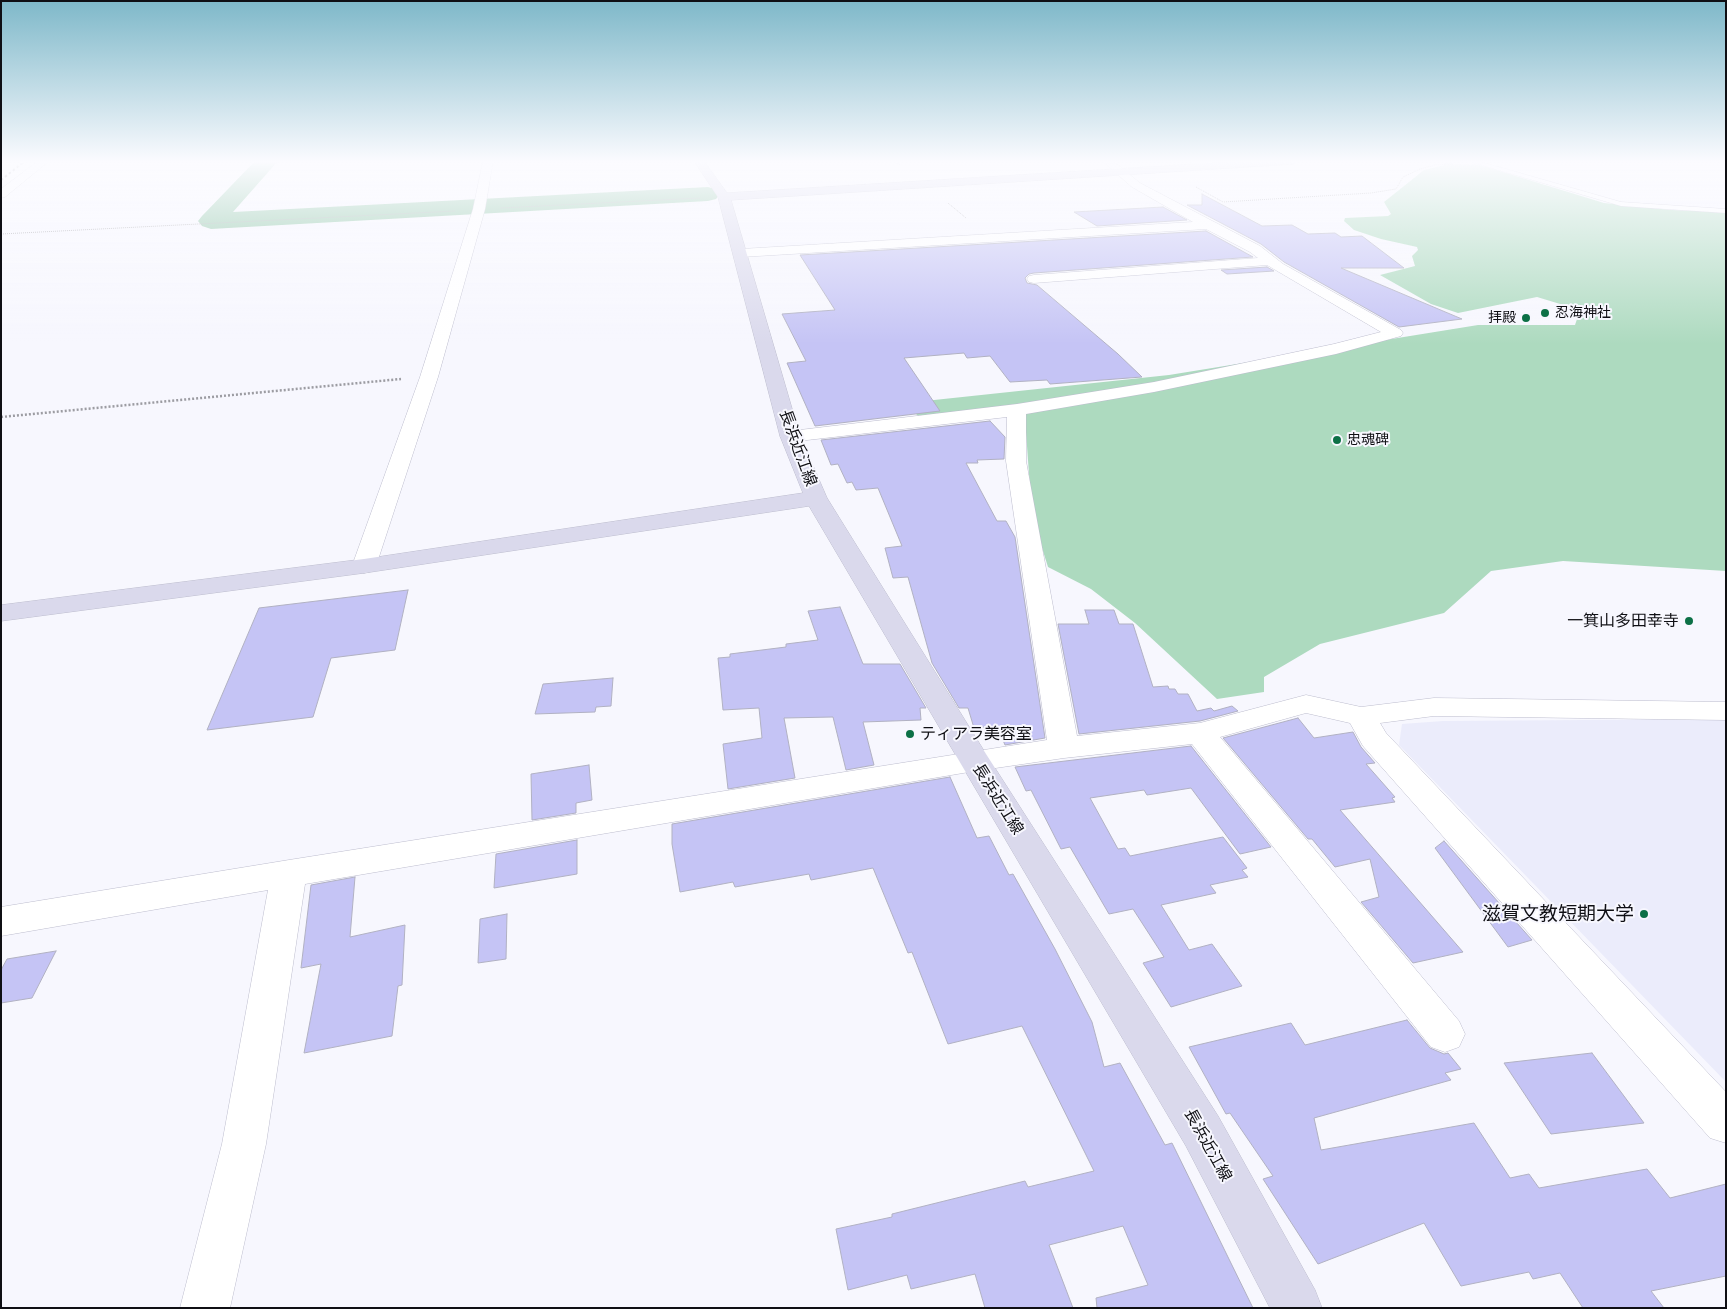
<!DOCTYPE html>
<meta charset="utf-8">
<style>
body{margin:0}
#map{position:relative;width:1727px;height:1309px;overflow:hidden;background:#f7f7fe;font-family:"Public Sans",sans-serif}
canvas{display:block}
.frame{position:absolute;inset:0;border:2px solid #0f0f14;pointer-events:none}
</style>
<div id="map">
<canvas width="1727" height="1309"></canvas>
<div class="frame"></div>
</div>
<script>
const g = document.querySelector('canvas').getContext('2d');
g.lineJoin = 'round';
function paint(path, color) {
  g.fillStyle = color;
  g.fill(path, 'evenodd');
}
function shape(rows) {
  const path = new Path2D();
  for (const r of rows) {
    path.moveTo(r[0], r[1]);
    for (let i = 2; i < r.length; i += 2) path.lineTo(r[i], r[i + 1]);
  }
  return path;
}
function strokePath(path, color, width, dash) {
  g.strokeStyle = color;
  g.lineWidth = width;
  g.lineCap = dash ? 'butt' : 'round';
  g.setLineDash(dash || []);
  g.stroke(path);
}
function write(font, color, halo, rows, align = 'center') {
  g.font = font + ' "Public Sans","Noto Sans JP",sans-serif';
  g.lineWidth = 4;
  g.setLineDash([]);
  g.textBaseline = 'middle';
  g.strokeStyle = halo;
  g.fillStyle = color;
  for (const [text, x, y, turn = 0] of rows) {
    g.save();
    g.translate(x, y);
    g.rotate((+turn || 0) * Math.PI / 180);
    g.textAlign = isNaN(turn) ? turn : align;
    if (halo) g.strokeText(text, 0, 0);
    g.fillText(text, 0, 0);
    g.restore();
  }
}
const built = shape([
 [1726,719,1726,1082,1399,745,1402,724,1443,721]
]);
const green = shape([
 [1449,164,1480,165,1604,203,1671,210,1726,212,1726,571,1563,561,1491,571,1444,613,1320,644,1264,677,1264,692,1217,699,1135,623,1091,589,1048,567,1032,516,1024,404,918,416,906,403,1169,375,1478,325,1575,325,1580,310,1537,297,1458,313,1431,304,1380,275,1415,266,1412,256,1418,250,1417,247,1381,239,1354,230,1344,221,1345,218,1388,216,1391,214,1384,202,1424,170]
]);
const river = shape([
 [255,161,278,161,233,212,708,187,716,189,720,194,716,199,708,201,211,229,202,226,198,221,202,216,255,161]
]);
const building = shape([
 [1202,194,1262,226,1292,225,1308,234,1335,233,1341,237,1362,236,1404,268,1341,268,1462,319,1399,327,1284,262,1261,244,1187,205,1202,205,1202,194],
 [1163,207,1187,220,1097,226,1074,212,1163,207],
 [1206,231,1253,257,1034,273,1029,274,1025,278,1027,283,1037,285,1118,354,1142,377,1050,384,1047,380,1010,382,990,356,967,358,964,353,904,358,940,411,815,426,787,363,806,361,782,314,835,310,800,255,1206,231],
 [1267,267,1274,271,1227,274,1221,270,1267,267],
 [990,421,1005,437,1004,459,977,460,978,463,966,463,997,521,1006,521,1015,537,1045,738,1005,745,997,726,974,728,968,708,959,708,932,663,908,577,893,578,885,548,902,546,878,488,856,490,852,482,847,483,838,464,831,465,821,440,990,421],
 [408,590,395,650,331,658,313,717,207,730,259,608,408,590],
 [840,607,863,664,900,664,926,708,920,708,921,720,863,722,874,765,846,770,833,717,784,718,795,778,728,789,723,744,762,738,759,708,723,710,718,658,730,657,730,654,786,647,786,644,818,640,808,611,840,607],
 [1085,610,1114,610,1119,624,1133,624,1153,687,1168,686,1169,689,1175,689,1178,694,1188,694,1197,711,1211,708,1214,711,1232,706,1238,711,1200,721,1079,734,1058,624,1089,624,1085,610],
 [613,678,611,706,596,707,595,712,535,714,543,684,613,678],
 [1298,718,1314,738,1353,732,1361,747,1375,763,1366,764,1395,797,1392,798,1395,802,1340,810,1463,952,1413,963,1361,902,1379,897,1370,859,1335,867,1312,839,1308,839,1223,738,1298,718],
 [1191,746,1271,847,1240,854,1191,788,1147,795,1144,790,1090,798,1118,849,1125,848,1130,856,1223,837,1247,868,1242,870,1248,877,1210,885,1216,893,1161,905,1189,950,1212,944,1242,986,1171,1007,1143,963,1164,957,1133,909,1109,914,1070,847,1061,849,1031,790,1026,791,1015,767,1191,746],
 [589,765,592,800,576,803,576,813,532,820,531,774,589,765],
 [950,777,977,838,989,836,1009,875,1013,874,1055,949,1092,1022,1104,1067,1120,1063,1165,1145,1172,1143,1253,1308,1097,1308,1096,1298,1148,1285,1123,1226,1049,1245,1073,1308,985,1308,975,1274,911,1289,907,1275,848,1290,836,1229,892,1217,892,1214,1025,1181,1028,1187,1094,1171,1022,1026,948,1044,912,952,908,953,873,868,811,880,809,874,735,887,733,882,680,892,672,844,672,824,950,777],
 [577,840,577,874,494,888,496,854,577,840],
 [1444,841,1532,940,1508,947,1435,848,1444,841],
 [355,877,350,937,405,925,402,985,398,986,392,1036,304,1053,321,964,301,968,311,885,355,877],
 [507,914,506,959,478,963,480,919,507,914],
 [56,951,32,998,1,1003,1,970,7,959,56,951],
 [1407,1020,1430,1048,1444,1054,1448,1053,1461,1069,1445,1073,1451,1080,1314,1118,1321,1150,1474,1123,1510,1178,1529,1174,1539,1188,1647,1169,1670,1198,1726,1184,1726,1276,1651,1291,1664,1308,1583,1308,1560,1273,1533,1279,1529,1272,1461,1286,1424,1223,1318,1264,1263,1179,1273,1176,1230,1113,1226,1114,1189,1047,1291,1023,1305,1045,1407,1020],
 [1592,1053,1644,1123,1551,1134,1504,1063,1592,1053]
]);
const pathFar1 = shape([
 [894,161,900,165],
 [1196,187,1223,202,1371,193,1396,189,1403,177,1420,169,1435,165,1453,164],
 [948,203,966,218],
 [501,208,700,198],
 [1,234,455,211]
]);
const path = shape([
 [1,417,401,379]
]);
const lane = shape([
 [1468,161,1478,161,1621,202,1726,209,1726,213,1621,206,1468,161]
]);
const street = shape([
 [38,161,49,161,5,197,1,198,1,189,38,161],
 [483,161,493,161,485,209,438,377,376,566,373,571,364,573,355,571,352,566,420,377,473,209,483,161],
 [1102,161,1113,161,1140,183,1260,246,1283,264,1401,330,1403,333,1401,336,1336,354,1154,392,1026,414,1026,461,1077,736,1200,723,1306,695,1361,707,1434,698,1726,702,1726,720,1434,716,1380,723,1386,733,1726,1092,1726,1143,1710,1138,1363,746,1350,723,1306,713,1220,737,1459,1021,1465,1034,1459,1047,1445,1052,1431,1047,1192,744,1064,758,975,771,305,884,266,1144,230,1308,180,1308,222,1144,268,890,1,936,1,907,289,860,1047,740,1006,461,1007,417,790,442,783,440,780,436,783,432,1017,404,1154,382,1334,344,1381,332,1267,265,1034,283,1029,282,1027,279,1029,276,1034,275,1258,258,1250,252,1206,229,741,257,734,253,741,249,1193,222,1132,187,1102,161],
 [1188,161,1202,161,1211,166,1206,169,1188,161]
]);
const secondary = shape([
 [694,161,704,161,727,193,1244,161,1298,161,1293,164,731,200,800,436,827,498,986,754,1218,1116,1315,1290,1322,1308,1270,1308,1186,1146,809,506,364,573,1,621,1,605,364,559,803,493,780,436,718,197,694,161]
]);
const rail = shape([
 [1,180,25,161]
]);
const markers = [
 [1545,313,5,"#0c7046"],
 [1526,318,5,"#0c7046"],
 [1337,440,5,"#0c7046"],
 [1689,621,5,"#0c7046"],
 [910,734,5,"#0c7046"],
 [1644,914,5,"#0c7046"]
];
const farPoinames = [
 ["忍海神社",1555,313],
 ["拝殿",1516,318,"right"],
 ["忠魂碑",1347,440]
];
const streetNames = [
 ["長浜近江線",798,448,70],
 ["長浜近江線",998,799,58],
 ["長浜近江線",1208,1145,61]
];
const poiNames = [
 ["一箕山多田幸寺",1679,621],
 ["ティアラ美容室",920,734,"left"]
];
const nearPoinames = [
 ["滋賀文教短期大学",1634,914]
];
paint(built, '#ebecfb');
paint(green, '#addabf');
paint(river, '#80bf9b');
paint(building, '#c5c4f5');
strokePath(building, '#b1b1c2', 1);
strokePath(lane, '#bdbdce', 1);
strokePath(street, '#bdbdce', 1);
strokePath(secondary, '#bdbdce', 1);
strokePath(pathFar1, '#9c9ca2', 1, [1, 1]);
strokePath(path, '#9c9ca2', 2.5, [2, 2]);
paint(lane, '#fff');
paint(street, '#fff');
paint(secondary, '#dad9ec');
strokePath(rail, '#6b6b71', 2, [2.5, 2.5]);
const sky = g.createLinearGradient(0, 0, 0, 344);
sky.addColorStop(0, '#7eb8c9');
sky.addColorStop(0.47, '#fbfbff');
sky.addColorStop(1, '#fbfbff00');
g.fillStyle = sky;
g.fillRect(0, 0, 1727, 344);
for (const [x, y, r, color] of markers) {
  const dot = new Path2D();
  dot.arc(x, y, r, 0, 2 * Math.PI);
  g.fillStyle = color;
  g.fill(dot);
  strokePath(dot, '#f7f7fe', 2);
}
write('14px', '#0f0f14', '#f7f7fe', farPoinames, 'left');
write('16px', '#0f0f14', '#f7f7fe', streetNames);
write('16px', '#0f0f14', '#f7f7fe', poiNames, 'right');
write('19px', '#0f0f14', '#f7f7fe', nearPoinames, 'right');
</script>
